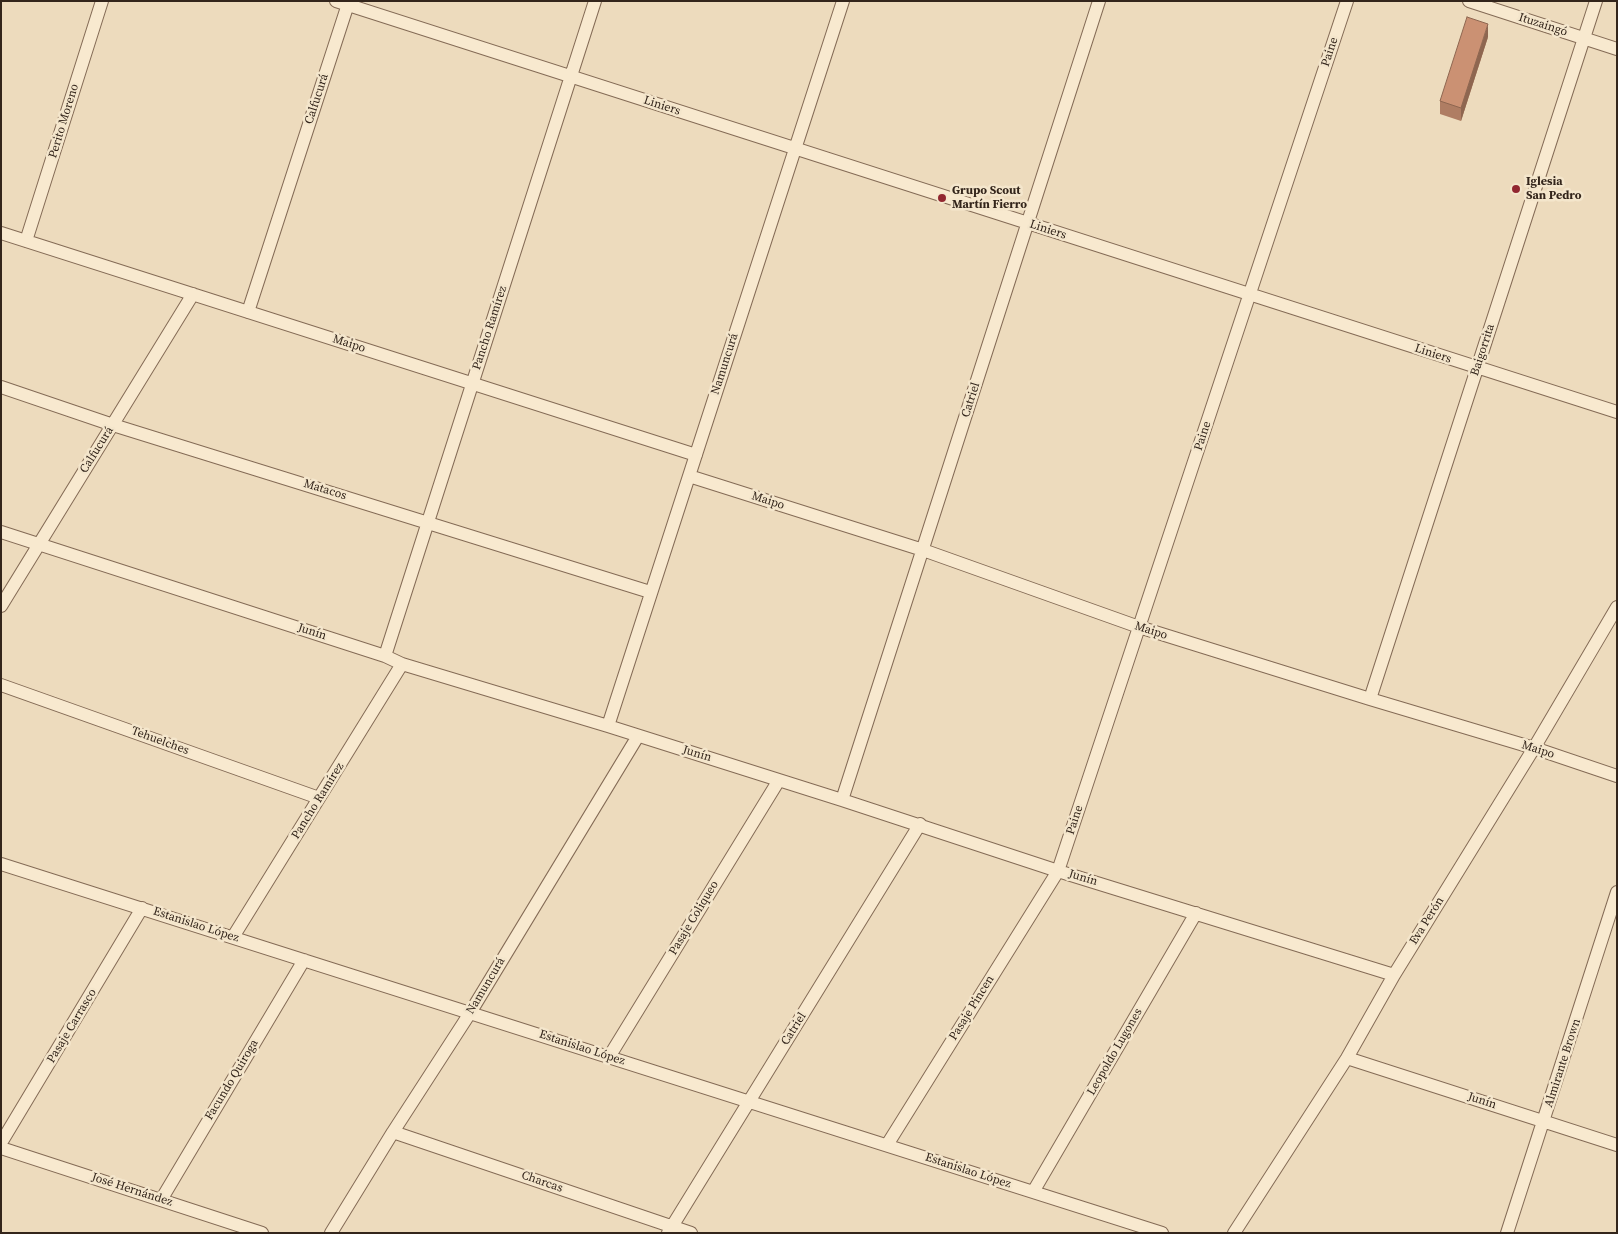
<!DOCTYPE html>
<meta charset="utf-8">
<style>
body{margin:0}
#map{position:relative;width:1618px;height:1234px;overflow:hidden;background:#eddbbd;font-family:"Source Serif 4",serif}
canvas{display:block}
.frame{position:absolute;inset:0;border:2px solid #33251b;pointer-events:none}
</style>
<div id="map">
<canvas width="1618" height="1234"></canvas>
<div class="frame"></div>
</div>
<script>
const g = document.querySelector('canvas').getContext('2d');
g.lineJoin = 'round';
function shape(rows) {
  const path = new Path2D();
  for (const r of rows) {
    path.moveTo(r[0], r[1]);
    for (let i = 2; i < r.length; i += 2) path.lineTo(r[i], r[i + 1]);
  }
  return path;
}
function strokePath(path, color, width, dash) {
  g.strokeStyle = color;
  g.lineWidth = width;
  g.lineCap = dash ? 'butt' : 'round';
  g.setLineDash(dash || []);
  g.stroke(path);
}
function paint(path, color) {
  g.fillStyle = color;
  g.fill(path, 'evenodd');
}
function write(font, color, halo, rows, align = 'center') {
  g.font = font + ' "Source Serif 4",serif';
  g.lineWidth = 5;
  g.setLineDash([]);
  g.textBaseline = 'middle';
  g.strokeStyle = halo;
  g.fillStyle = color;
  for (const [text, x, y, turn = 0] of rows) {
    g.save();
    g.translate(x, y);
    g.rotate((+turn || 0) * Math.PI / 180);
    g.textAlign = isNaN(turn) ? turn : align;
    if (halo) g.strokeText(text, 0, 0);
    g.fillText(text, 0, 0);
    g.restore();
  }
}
const minor = shape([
 [336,1,1617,412],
 [1469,1,1617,49],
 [1,233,696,455],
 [26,241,102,1],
 [248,312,349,1],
 [1,387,113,425,650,592],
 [689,476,923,550,1139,627,1370,699,1534,748,1617,776],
 [1,532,385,656,402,664,608,726,842,800,1058,871,1394,975],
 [1,606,193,294],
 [385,656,595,1],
 [1,685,319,798],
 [1370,699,1596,1],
 [608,726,843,1],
 [842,800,1099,1],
 [1,864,1162,1233],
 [233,937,402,664],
 [609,1057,779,780],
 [1347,1058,1617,1145],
 [393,1132,691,1233],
 [1,1143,142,908],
 [887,1145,1058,871,1347,1],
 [1,1148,262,1233],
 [1033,1192,1196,913],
 [161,1200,304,960],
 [331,1233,393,1132,470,1013,638,736],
 [668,1233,920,824],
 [1234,1233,1347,1058,1394,975,1534,748,1617,607],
 [1507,1233,1617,892]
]);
const wall = shape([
 [1488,37,1461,121,1440,114,1440,101]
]);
const shadedWall = shape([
 [1488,24,1488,37,1461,121,1461,108]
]);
const building = shape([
 [1467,17,1488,24,1461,108,1440,101,1467,17]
]);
const markers = [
 [1516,189,5,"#922730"],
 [942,198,5,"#922730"]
];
const streetNames = [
 ["Ituzaingó",1543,25,18],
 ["Paine",1330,52,-72],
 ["Calfucurá",317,99,-72],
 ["Liniers",662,106,18],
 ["Perito Moreno",64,121,-73],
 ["Liniers",1048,230,18],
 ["Pancho Ramírez",490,328,-72],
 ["Maipo",349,344,18],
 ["Baigorrita",1483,350,-72],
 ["Liniers",1433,354,18],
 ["Namuncurá",725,364,-72],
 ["Catriel",971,400,-72],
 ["Paine",1203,436,-72],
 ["Calfucurá",97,450,-58],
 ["Matacos",325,490,17],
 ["Maipo",768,501,18],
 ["Maipo",1151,631,18],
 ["Junín",312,632,18],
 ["Tehuelches",160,741,20],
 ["Maipo",1538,750,18],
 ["Junín",697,754,17],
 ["Pancho Ramírez",318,801,-58],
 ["Paine",1075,820,-72],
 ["Junín",1083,878,17],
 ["Pasaje Coliqueo",694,918,-59],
 ["Eva Perón",1427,921,-58],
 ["Estanislao López",196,925,18],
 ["Namuncurá",486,986,-59],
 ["Pasaje Pincen",972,1008,-58],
 ["Pasaje Carrasco",72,1026,-59],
 ["Catriel",794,1029,-58],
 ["Estanislao López",582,1048,18],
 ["Leopoldo Lugones",1115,1052,-60],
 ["Almirante Brown",1563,1063,-72],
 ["Facundo Quiroga",232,1080,-59],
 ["Junín",1482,1101,18],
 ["Estanislao López",968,1171,18],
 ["Charcas",542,1182,19],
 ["José Hernández",132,1190,18]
];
const poiNames = [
 ["Iglesia",1526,182],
 ["San Pedro",1526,196],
 ["Grupo Scout",952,191],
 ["Martín Fierro",952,205]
];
strokePath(minor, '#846b56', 14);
strokePath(minor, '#f8e9cf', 12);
paint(wall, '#af7d63');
paint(shadedWall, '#8e6650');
paint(building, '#cb9173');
strokePath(building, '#8e6650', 1);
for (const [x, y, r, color] of markers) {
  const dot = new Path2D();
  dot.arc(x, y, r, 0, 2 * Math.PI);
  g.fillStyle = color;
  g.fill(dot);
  strokePath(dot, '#f4e6cc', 2);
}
write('12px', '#33251b', '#f4e6cc', streetNames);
write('bold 12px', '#33251b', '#f4e6cc', poiNames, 'left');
</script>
